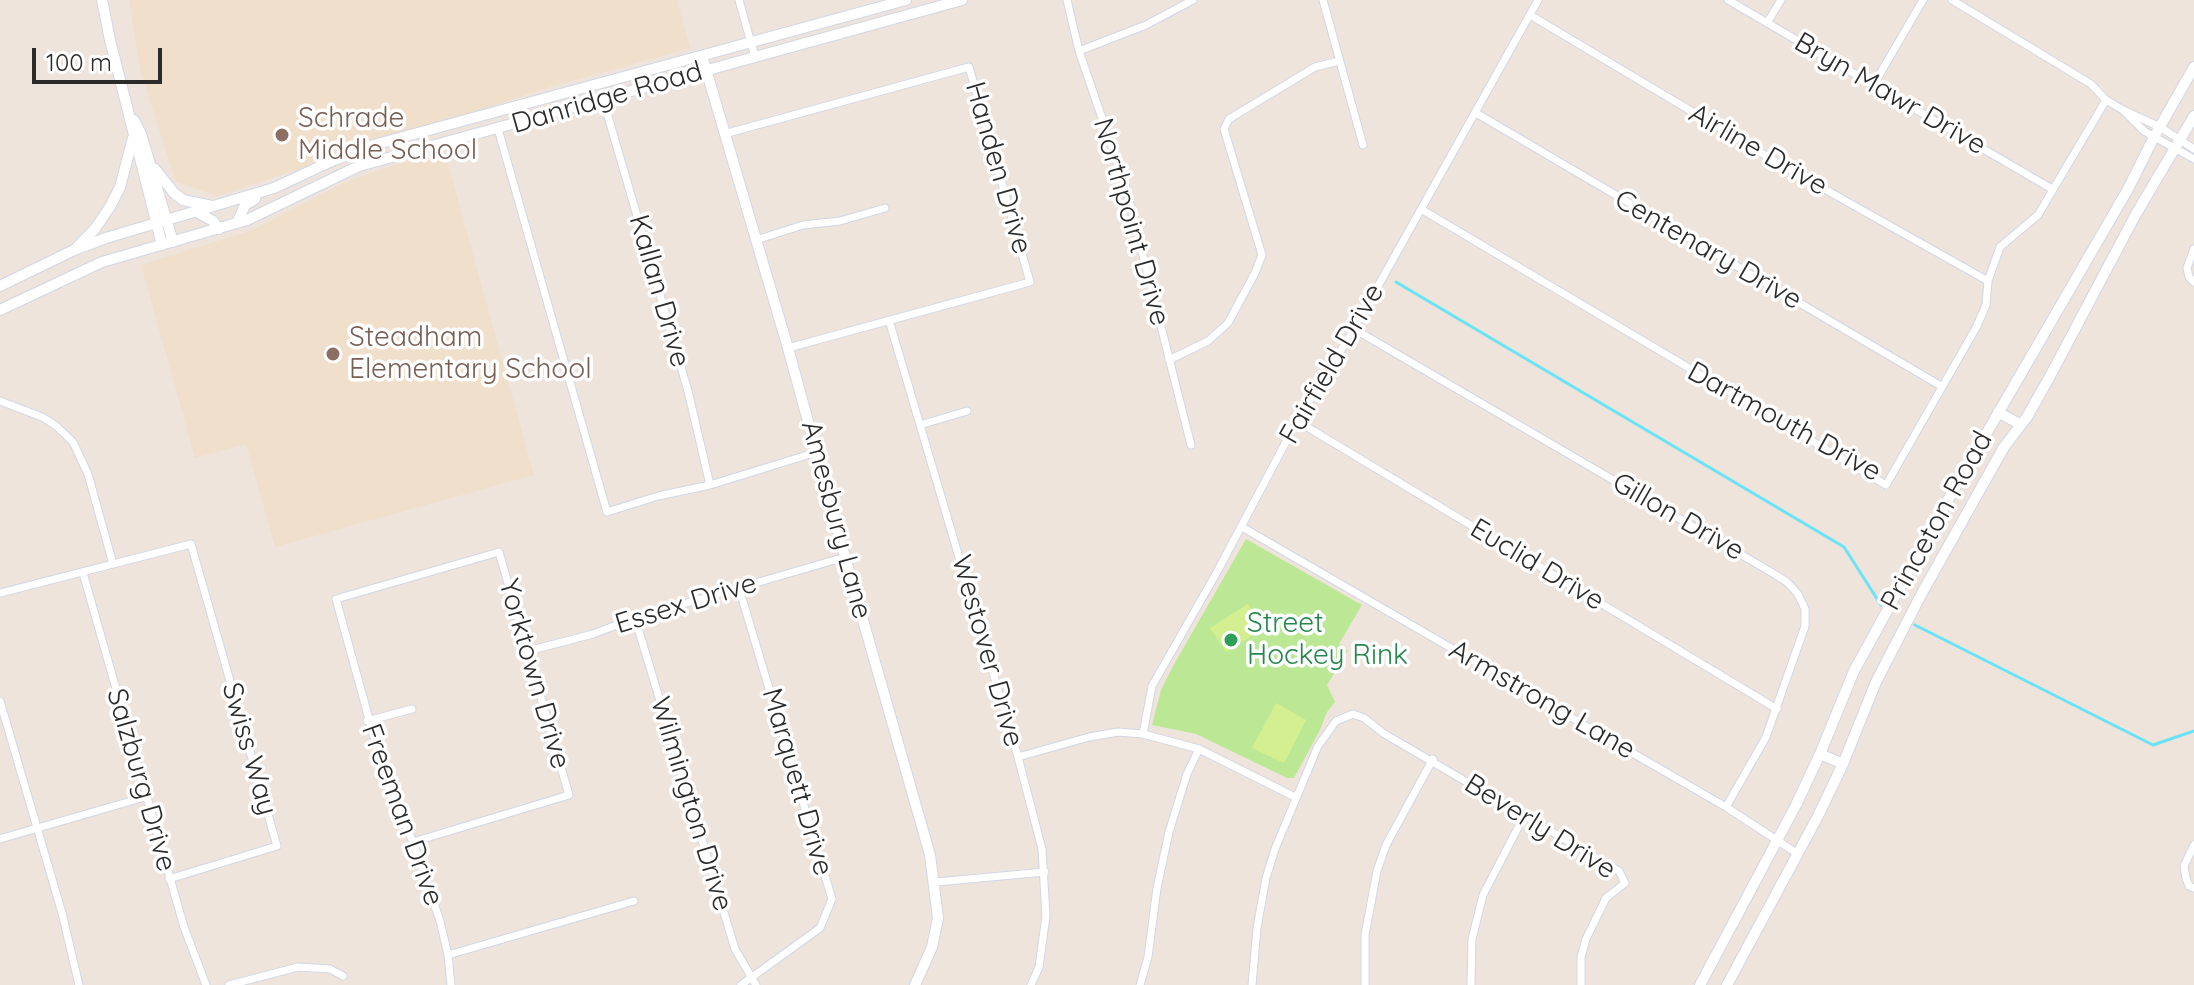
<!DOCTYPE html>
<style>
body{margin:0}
#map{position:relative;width:2194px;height:985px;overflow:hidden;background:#eee4dc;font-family:Quicksand,sans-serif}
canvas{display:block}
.scale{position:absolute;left:32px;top:48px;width:130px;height:36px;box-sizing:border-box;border:4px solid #2b2b2b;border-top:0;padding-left:10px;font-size:24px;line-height:28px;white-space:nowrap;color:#2b2b2b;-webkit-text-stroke:6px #fff;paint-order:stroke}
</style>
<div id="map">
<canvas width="2194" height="985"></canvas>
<div class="scale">100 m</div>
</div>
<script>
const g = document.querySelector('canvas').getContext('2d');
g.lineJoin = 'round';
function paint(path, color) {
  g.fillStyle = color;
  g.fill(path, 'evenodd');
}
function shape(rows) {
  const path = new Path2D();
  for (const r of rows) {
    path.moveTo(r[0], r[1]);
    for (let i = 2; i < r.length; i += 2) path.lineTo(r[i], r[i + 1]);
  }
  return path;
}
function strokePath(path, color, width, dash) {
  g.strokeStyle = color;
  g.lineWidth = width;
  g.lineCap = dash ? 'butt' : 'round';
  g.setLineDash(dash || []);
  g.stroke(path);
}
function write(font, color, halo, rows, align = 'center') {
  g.font = font + ' Quicksand,sans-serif';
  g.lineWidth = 7;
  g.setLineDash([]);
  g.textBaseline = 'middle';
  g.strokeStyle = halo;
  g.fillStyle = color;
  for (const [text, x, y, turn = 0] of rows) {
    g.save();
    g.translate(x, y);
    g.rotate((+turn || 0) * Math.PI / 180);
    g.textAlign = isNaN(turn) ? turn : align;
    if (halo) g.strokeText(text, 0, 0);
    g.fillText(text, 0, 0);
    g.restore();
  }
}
const education = shape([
 [129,0,677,0,690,48,550,87,217,196,176,182,140,70],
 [445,153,534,475,275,547,246,444,195,458,141,265,253,230,341,184,392,166]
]);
const green = shape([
 [1246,539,1362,605,1339,644,1348,651,1327,685,1335,702,1327,712,1320,730,1294,778,1287,778,1196,734,1152,725,1161,690,1173,666]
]);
const pitch = shape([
 [1248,604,1264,628,1226,652,1210,628],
 [1276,703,1306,720,1284,763,1252,748]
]);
const stream = shape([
 [1396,282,1844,547,1881,605],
 [1915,625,2153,745,2194,731]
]);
const street = shape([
 [739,0,755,57],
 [1067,0,1079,51,1126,188,1191,445],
 [1323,0,1363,145],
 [1728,0,2052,189],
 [1952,0,2091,84,2106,100,2123,110],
 [1530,15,1780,164,1988,281],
 [1767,23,1781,0],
 [1079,51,1146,25,1193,0],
 [1874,84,1923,0],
 [603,99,688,391,710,485],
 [1476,113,1941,386],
 [498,129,607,512,658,496,710,485,817,452],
 [724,134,969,67,1030,282,788,348],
 [2194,149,2160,127,2123,110,2144,131,2194,159],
 [1421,209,1886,485,1977,326,1986,305,1988,281,2000,247,2038,215,2106,100],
 [756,240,803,225,840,221,885,208],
 [2194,249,2187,268,2189,277,2194,282],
 [889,320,1018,757,1042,849,1046,916,1039,967,1031,985],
 [1354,329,1771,572,1787,582,1798,594,1805,609,1805,626,1766,737,1726,807],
 [1169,360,1208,341,1228,323,1255,273,1262,255,1224,129,1229,119,1315,67,1339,61],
 [0,401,42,417,55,425,73,442,88,474,113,564],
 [1297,421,1777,709],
 [920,425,967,411],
 [1242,527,1726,807,1798,854],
 [83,573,184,927,206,985],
 [739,588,832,899,820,928,741,985],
 [0,593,191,544,277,846,169,879],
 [635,618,735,949,756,985],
 [528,651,593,634,635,618,845,557],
 [0,701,62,913,79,985],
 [367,721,412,709],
 [1143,734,1152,686,1217,572,1297,421,1354,329,1538,0],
 [1018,757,1089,737,1118,732,1143,734,1199,749,1295,797],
 [0,839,145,797],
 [413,842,569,795,499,552,336,599,388,788,413,842,440,921,448,955,451,985],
 [2194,845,2184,866,2186,878,2189,886,2194,888],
 [936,882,1045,872],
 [448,955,634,901],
 [229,985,298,967,330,969,343,976],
 [1140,985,1148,957,1157,888,1169,832,1187,774,1199,749],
 [1252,985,1257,928,1266,878,1275,849,1318,746,1336,721,1353,714,1364,718,1383,733,1619,871,1625,883,1606,898,1586,939,1581,957,1581,985],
 [1365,985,1365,935,1377,871,1386,845,1433,759],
 [1471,985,1472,939,1483,895,1524,816]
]);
const secondary = shape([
 [102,0,110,40,162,245],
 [702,56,788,348,845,557,930,855,938,918,932,947,915,985],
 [134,120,141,134,173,242],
 [155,169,174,193,183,200,212,206],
 [197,212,213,221,219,229],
 [237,223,245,205,255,199],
 [78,246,95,229,111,205,120,187,133,138],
 [0,286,74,250,106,238,274,188,334,160,370,146,906,0],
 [0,310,102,262,247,220,359,166,962,0],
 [1998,412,2021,425],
 [1820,754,1843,764],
 [1700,985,1796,805,1820,754,1854,671,1949,498,2128,189,2154,137,2194,67],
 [1727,985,1818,816,1843,764,1876,682,1922,593,2004,447,2027,417,2049,378,2136,214,2194,116]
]);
const markers = [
 [282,135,8,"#8d6e63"],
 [333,354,8,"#8d6e63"],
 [1231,640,8,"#2e9e5b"]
];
const streetNames = [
 ["Bryn Mawr Drive",1890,94,30],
 ["Danridge Road",607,98,-16],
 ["Airline Drive",1758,150,30],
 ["Handen Drive",998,168,74],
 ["Northpoint Drive",1131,222,74],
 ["Centenary Drive",1708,250,30],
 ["Kallan Drive",659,291,74],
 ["Fairfield Drive",1332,364,-60],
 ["Dartmouth Drive",1784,422,29],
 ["Gillon Drive",1678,517,30],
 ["Amesbury Lane",836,520,75],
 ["Princeton Road",1937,521,-61],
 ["Euclid Drive",1537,565,31],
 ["Essex Drive",686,604,-17],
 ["Westover Drive",987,651,74],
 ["Yorktown Drive",534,674,74],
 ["Armstrong Lane",1542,700,30],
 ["Swiss Way",249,749,74],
 ["Salzburg Drive",141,780,74],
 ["Marquett Drive",797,782,74],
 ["Wilmington Drive",691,804,73],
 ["Freeman Drive",402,815,70],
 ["Beverly Drive",1540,827,32]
];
const educationNames = [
 ["Schrade",298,119],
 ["Middle School",298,151],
 ["Steadham",349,338],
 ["Elementary School",349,370]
];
const leisureNames = [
 ["Street",1247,624],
 ["Hockey Rink",1247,656]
];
paint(education, '#f0dfcb');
paint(green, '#bce895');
paint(pitch, '#d4ef90');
strokePath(stream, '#69e4f6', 3);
strokePath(street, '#d1d7e5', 9);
strokePath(secondary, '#d1d7e5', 12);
strokePath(street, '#fff', 7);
strokePath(secondary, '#fff', 10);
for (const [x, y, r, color] of markers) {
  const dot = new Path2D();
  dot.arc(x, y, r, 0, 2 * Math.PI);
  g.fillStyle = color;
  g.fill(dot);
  strokePath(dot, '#fff', 3);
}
write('28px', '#2b2b2b', '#fff', streetNames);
write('28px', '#785e54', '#fff', educationNames, 'left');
write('28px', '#27864d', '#fff', leisureNames, 'left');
</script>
